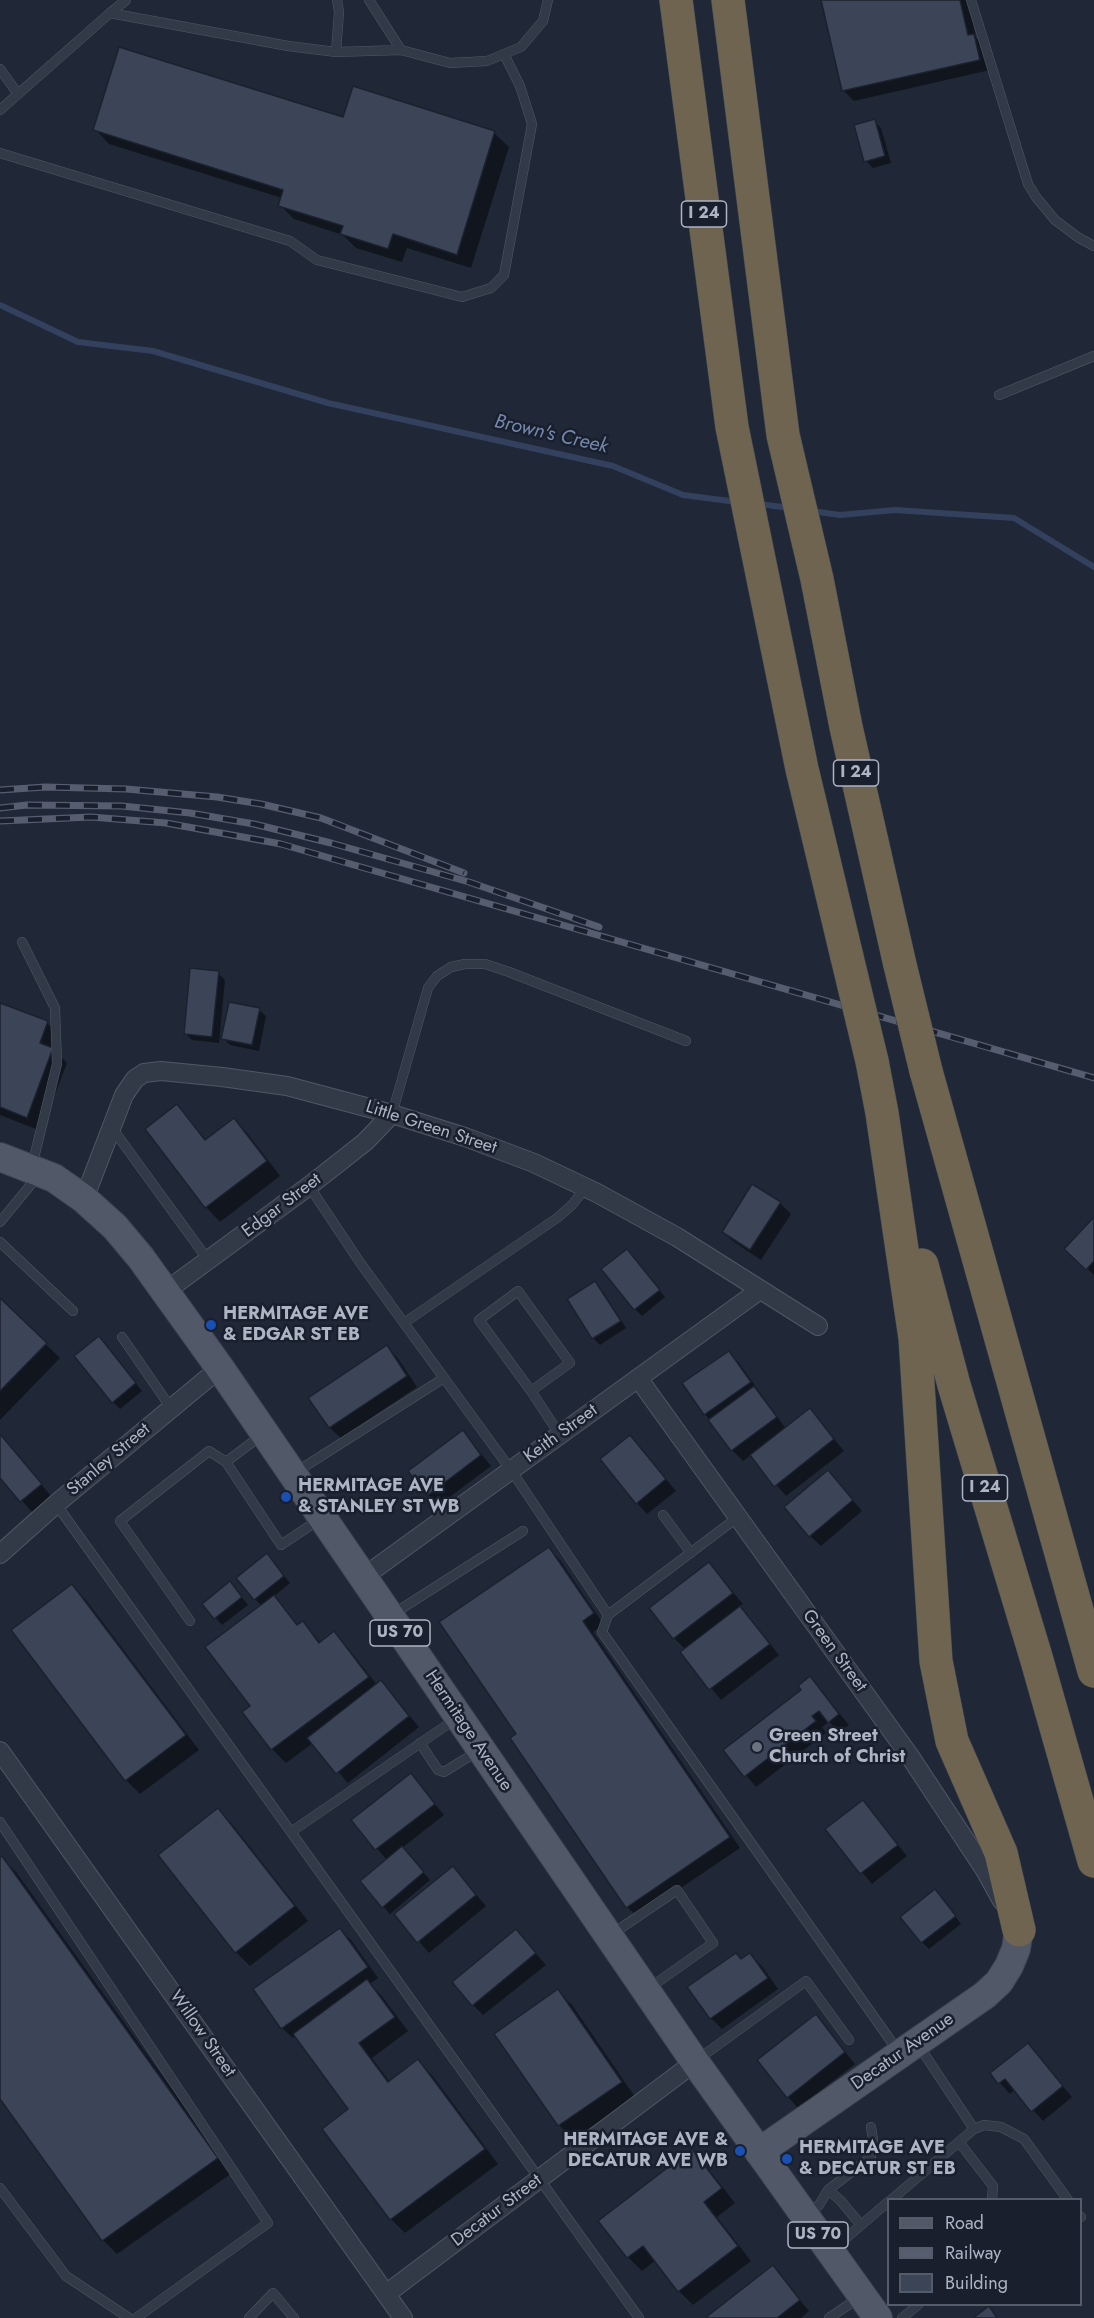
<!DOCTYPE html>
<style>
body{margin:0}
#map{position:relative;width:1094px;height:2318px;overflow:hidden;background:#202837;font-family:Jost,sans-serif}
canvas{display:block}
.legend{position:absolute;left:887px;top:2198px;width:195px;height:108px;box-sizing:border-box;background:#191f2c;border:2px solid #545b69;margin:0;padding:8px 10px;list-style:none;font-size:18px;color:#adb4c4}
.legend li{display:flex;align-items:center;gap:12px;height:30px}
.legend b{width:30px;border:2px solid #545b69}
</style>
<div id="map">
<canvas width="1094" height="2318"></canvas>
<ul class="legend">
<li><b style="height:8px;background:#515968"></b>Road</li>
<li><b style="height:8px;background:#555d6f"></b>Railway</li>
<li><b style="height:16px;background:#3c4557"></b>Building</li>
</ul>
</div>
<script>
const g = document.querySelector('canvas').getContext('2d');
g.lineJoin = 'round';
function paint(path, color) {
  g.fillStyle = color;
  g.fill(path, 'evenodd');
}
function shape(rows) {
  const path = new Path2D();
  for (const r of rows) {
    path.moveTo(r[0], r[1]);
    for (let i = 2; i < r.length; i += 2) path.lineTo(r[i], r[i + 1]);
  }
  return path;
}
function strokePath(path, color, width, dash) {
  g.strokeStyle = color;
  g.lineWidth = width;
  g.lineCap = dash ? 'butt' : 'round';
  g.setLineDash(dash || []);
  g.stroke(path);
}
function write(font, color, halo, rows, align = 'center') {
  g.font = font + ' Jost,sans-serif';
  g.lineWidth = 5;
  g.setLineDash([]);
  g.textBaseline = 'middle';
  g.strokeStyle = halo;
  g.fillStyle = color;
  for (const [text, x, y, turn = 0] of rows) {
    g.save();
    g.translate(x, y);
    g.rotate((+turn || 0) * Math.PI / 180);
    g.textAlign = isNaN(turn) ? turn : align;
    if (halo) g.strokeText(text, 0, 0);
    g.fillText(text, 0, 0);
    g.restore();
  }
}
const shadow = shape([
 [823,0,968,0,976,38,985,46,990,70,854,101,843,90],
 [344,119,494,133,509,147,471,268,407,248,402,262,356,248,343,235,294,219,280,205,282,198,109,144,95,129],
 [874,121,881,128,891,163,873,168,866,161],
 [218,973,225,980,219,1043,192,1040,186,1034],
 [0,1005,47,1023,61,1037,56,1052,67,1063,41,1131,0,1115],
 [259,1010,266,1016,259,1051,230,1045,223,1038],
 [177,1106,206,1141,234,1120,248,1134,280,1176,220,1222,206,1207,147,1129],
 [780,1203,791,1214,761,1260,734,1242,723,1232],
 [1094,1219,1094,1275,1073,1256],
 [627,1251,665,1297,642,1316,635,1309],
 [595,1283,602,1290,626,1328,600,1345,593,1338,569,1300],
 [0,1300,60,1358,0,1420],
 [105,1345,142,1391,120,1409,113,1402],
 [386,1347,397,1357,417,1387,341,1438,330,1428,310,1398],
 [729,1353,739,1363,786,1429,810,1410,844,1451,786,1496,751,1455,743,1461,732,1450,705,1414],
 [463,1432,491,1466,439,1505,428,1495],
 [0,1435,51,1496,32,1512,0,1475],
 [630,1437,676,1491,647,1514,637,1503],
 [838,1483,862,1511,821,1546,810,1536],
 [549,1549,560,1560,604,1625,593,1632,740,1848,638,1917,627,1907,518,1734],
 [273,1562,290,1583,273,1597,299,1626,303,1623,321,1643,334,1633,348,1648,377,1685,381,1682,419,1727,348,1783,313,1743,286,1763,272,1749,252,1706,262,1606,255,1599],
 [709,1564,743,1604,739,1606,779,1655,721,1700,682,1653,686,1650,674,1638],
 [72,1586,86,1600,199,1750,140,1794,126,1780,13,1630],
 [236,1590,248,1605,222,1625,204,1604],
 [810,1678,849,1725,840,1732,829,1722,822,1727,826,1733,756,1787,725,1750,803,1690],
 [411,1775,444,1815,402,1848,430,1880,390,1914,362,1882,387,1860,353,1820],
 [863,1802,907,1856,872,1884,827,1830],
 [218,1810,232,1824,308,1921,250,1966,236,1952],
 [2,1858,16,1872,232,2173,117,2254,103,2240,0,2097,0,1859],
 [453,1868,486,1906,429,1953,396,1915],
 [942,1898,961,1924,929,1949,922,1942],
 [340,1930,351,1940,378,1978,370,1984,381,1995,408,2031,372,2058,390,2082,418,2061,432,2075,498,2164,405,2233,391,2219,351,2109,296,2036,293,2038,282,2028],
 [516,1931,546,1965,483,2015,473,2005],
 [750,1955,761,1965,778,1989,722,2029,711,2018,689,1988],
 [558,1991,572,2005,635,2097,573,2139,559,2125],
 [816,2016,855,2064,798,2108,788,2097],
 [1028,2045,1072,2097,1043,2121,1015,2089,1010,2094,992,2074],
 [692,2151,706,2166,735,2203,717,2217,751,2261,693,2305,679,2291,656,2260,642,2271,628,2257],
 [772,2267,809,2311,801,2318,707,2318]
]);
const stream = shape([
 [0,305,78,342,153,351,328,403,613,466,683,495,737,502],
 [759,504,790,508],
 [812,511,840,515,895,510,1014,518,1094,567]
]);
const building = shape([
 [821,0,960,0,968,35,974,34,980,60,842,91,821,0],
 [119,47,343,117,353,86,495,131,457,255,393,234,388,249,340,234,343,226,278,206,283,190,93,130,119,47],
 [875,119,885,156,864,162,854,125,875,119],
 [190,968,219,971,212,1037,184,1034,190,968],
 [229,1002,260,1008,252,1045,221,1039,229,1002],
 [0,1003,48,1021,40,1043,53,1048,27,1118,0,1107,0,1003],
 [177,1104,205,1140,234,1118,267,1161,205,1208,145,1129,177,1104],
 [752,1184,781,1202,750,1250,722,1232,752,1184],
 [1094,1217,1094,1261,1086,1270,1064,1249,1094,1217],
 [627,1249,660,1290,634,1310,601,1269,627,1249],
 [595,1281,621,1321,592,1339,567,1299,595,1281],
 [0,1298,47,1343,0,1391,0,1298],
 [99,1336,136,1383,112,1403,74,1356,99,1336],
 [387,1345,407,1376,329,1428,308,1398,387,1345],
 [729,1351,751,1382,704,1415,682,1383,729,1351],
 [754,1386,777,1417,731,1451,708,1420,754,1386],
 [810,1408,834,1439,774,1487,750,1455,810,1408],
 [463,1430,481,1455,427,1496,408,1471,463,1430],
 [0,1434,42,1484,20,1502,0,1478,0,1434],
 [630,1435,666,1479,636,1504,600,1459,630,1435],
 [828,1470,853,1500,809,1537,784,1507,828,1470],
 [549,1547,594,1613,583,1621,730,1837,626,1908,510,1738,516,1734,439,1622,549,1547],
 [267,1553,284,1576,254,1600,236,1578,267,1553],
 [709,1562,733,1593,673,1639,649,1608,709,1562],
 [230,1581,242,1597,214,1619,202,1604,230,1581],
 [72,1584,186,1735,125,1781,11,1630,72,1584],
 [274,1595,297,1625,303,1621,319,1643,334,1631,369,1677,271,1750,242,1712,250,1706,205,1647,274,1595],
 [740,1606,770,1644,709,1690,680,1652,740,1606],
 [810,1676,839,1714,828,1723,819,1711,812,1716,816,1721,744,1777,723,1750,801,1690,798,1686,810,1676],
 [381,1680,409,1716,336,1774,307,1738,381,1680],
 [411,1773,435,1804,375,1850,351,1820,411,1773],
 [863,1800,898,1845,860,1874,825,1829,863,1800],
 [218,1808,295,1906,235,1953,158,1855,218,1808],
 [402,1846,424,1872,382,1908,360,1881,402,1846],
 [2,1856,218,2158,102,2241,0,2099,0,1857,2,1856],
 [453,1866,476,1895,417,1943,394,1914,453,1866],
 [935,1889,956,1916,921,1943,900,1917,935,1889],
 [340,1928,368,1967,281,2029,253,1989,340,1928],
 [516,1929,536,1953,472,2006,452,1982,516,1929],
 [736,1953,741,1959,750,1953,768,1978,710,2019,687,1987,736,1953],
 [367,1979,395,2017,359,2043,388,2082,418,2059,485,2149,390,2220,322,2129,348,2109,293,2034,367,1979],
 [558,1989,622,2082,558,2126,494,2034,558,1989],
 [816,2014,845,2052,787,2098,757,2060,816,2014],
 [1028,2043,1063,2086,1031,2112,1005,2079,998,2084,990,2073,1028,2043],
 [692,2149,722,2188,704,2202,738,2246,678,2292,643,2246,627,2258,598,2221,692,2149],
 [773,2265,800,2300,777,2318,705,2318,773,2265],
 [989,2306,997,2318,973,2318,989,2306]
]);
const service = shape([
 [369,0,401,50],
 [971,0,1028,184,1036,197,1055,220,1079,238,1094,246],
 [110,13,126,0],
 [336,52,339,12,337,0],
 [0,69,18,94],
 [0,110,110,13,288,46,336,52,401,50,450,63,487,61,521,47,543,21,548,0],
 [0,153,290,241,317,260,462,297,491,288,504,275,532,124,520,86,504,54],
 [999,395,1094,356],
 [22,942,55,1008,57,1064,32,1166],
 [392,1114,428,988,437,976,451,967,465,964,485,964,509,972,686,1041],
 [112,1128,208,1260],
 [309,1186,361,1264,511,1470,608,1615,602,1632,898,2051],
 [0,1222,37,1177],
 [0,1242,73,1311],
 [404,1323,557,1218,572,1205,586,1187],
 [122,1337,171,1408],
 [531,1391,479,1320,518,1291,570,1363,531,1391,560,1435],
 [263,1434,226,1462,281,1545,320,1519],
 [296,1472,444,1378],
 [56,1504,639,2318],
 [663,1515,691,1553],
 [393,1614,523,1531],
 [608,1615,738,1517],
 [190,1621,120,1521,209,1451,226,1462],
 [420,1743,438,1770,444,1772,478,1751],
 [0,1822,268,2223,136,2318],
 [291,1832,457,1718],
 [612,1934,677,1890,713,1943,648,1989],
 [919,2046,974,2129],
 [697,2060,806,1981,849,2040],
 [959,2142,993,2186,992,2200],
 [0,2188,66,2276,129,2318],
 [828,2190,840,2200,861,2225],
 [891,2200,974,2129,984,2125,1001,2127,1024,2139,1068,2200],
 [807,2216,819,2205,828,2190,871,2157,873,2139,871,2127],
 [1080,2216,1081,2217],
 [832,2250,888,2202],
 [249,2318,273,2293,294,2318],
 [829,2318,860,2297],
 [902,2318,919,2304]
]);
const minor = shape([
 [84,1199,124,1095,135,1079,144,1073,161,1071,222,1077,287,1086,392,1114,465,1137,534,1163,597,1193,677,1237,818,1326],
 [166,1291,309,1186,365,1142,392,1114],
 [638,1378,909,1755,985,1870,1002,1901],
 [0,1554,56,1504,220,1368],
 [362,1578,760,1290],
 [0,1751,403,2318],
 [386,2294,695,2062]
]);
const primary = shape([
 [0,1157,54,1178,84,1199,115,1227,141,1258,220,1368,695,2062,878,2318],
 [759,2152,985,1995,999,1982,1009,1966,1016,1949,1019,1930]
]);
const motorway = shape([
 [676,0,732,427,802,769,847,957],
 [728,0,783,435,817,579,846,727,900,965],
 [872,1061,882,1113,915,1338,936,1661,952,1741,1001,1853,1019,1930],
 [926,1071,1094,1671],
 [922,1265,954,1385,1036,1657,1094,1861]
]);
const rail = shape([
 [0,790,45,787,126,789,217,797,261,804,321,818,464,873],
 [0,808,27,805,122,806,190,813,254,824,331,843,469,882,599,927],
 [0,821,91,817,166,823,281,844,1094,1078]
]);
const motorwayBridge = shape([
 [847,957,872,1061],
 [900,965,926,1071]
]);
const markers = [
 [211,1325,6,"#1a4fb4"],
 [286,1497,6,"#1a4fb4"],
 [757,1747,6,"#6b7280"],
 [740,2151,6,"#1a4fb4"],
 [787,2159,6,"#1a4fb4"]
];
const shields = [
 [704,214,45],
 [856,773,45],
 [985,1488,45],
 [400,1633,60],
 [818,2235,60]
];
const shieldNames = [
 ["I 24",704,214],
 ["I 24",856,773],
 ["I 24",985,1488],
 ["US 70",400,1633],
 ["US 70",818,2235]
];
const streetNames = [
 ["Little Green Street",431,1128,18],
 ["Edgar Street",282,1206,-37],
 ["Keith Street",561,1434,-36],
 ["Stanley Street",109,1460,-40],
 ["Green Street",834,1651,54],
 ["Hermitage Avenue",468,1731,56],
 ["Willow Street",202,2034,55],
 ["Decatur Avenue",903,2052,-35],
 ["Decatur Street",497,2211,-37]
];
const poiNames = [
 ["HERMITAGE AVE",223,1315],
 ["& EDGAR ST EB",223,1336],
 ["HERMITAGE AVE",298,1487],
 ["& STANLEY ST WB",298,1508],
 ["Green Street",769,1737],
 ["Church of Christ",769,1758],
 ["HERMITAGE AVE &",728,2141,"right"],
 ["DECATUR AVE WB",728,2162,"right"],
 ["HERMITAGE AVE",799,2149],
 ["& DECATUR ST EB",799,2170]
];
const waterNames = [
 ["Brown's Creek",551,435,13]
];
paint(shadow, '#0007');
strokePath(stream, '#33415f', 6);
paint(building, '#3c4557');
strokePath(building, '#1b212e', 1.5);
strokePath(service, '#515765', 10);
strokePath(minor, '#515765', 20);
strokePath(primary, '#3d4351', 30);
strokePath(motorway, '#3e4452', 34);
strokePath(service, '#333a47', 9);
strokePath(minor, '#333a47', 18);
strokePath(primary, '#515968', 28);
strokePath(motorway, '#6e6450', 33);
strokePath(rail, '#555d6f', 7);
strokePath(rail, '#191f2c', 4.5, [14]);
strokePath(motorwayBridge, '#3e4452', 34, []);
strokePath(motorwayBridge, '#6e6450', 33);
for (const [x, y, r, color] of markers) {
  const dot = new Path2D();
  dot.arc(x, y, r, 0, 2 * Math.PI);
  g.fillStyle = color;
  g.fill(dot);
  strokePath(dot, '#191f2c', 2);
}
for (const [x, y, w] of shields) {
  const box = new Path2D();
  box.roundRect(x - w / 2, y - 13, w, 26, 4.5);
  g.fillStyle = '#191f2c';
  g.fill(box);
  strokePath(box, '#adb4c4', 1.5);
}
write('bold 16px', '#adb4c4', null, shieldNames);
write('18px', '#adb4c4', '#191f2c', streetNames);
write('bold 18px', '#adb4c4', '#191f2c', poiNames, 'left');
write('italic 20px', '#7488ad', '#191f2c', waterNames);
</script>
